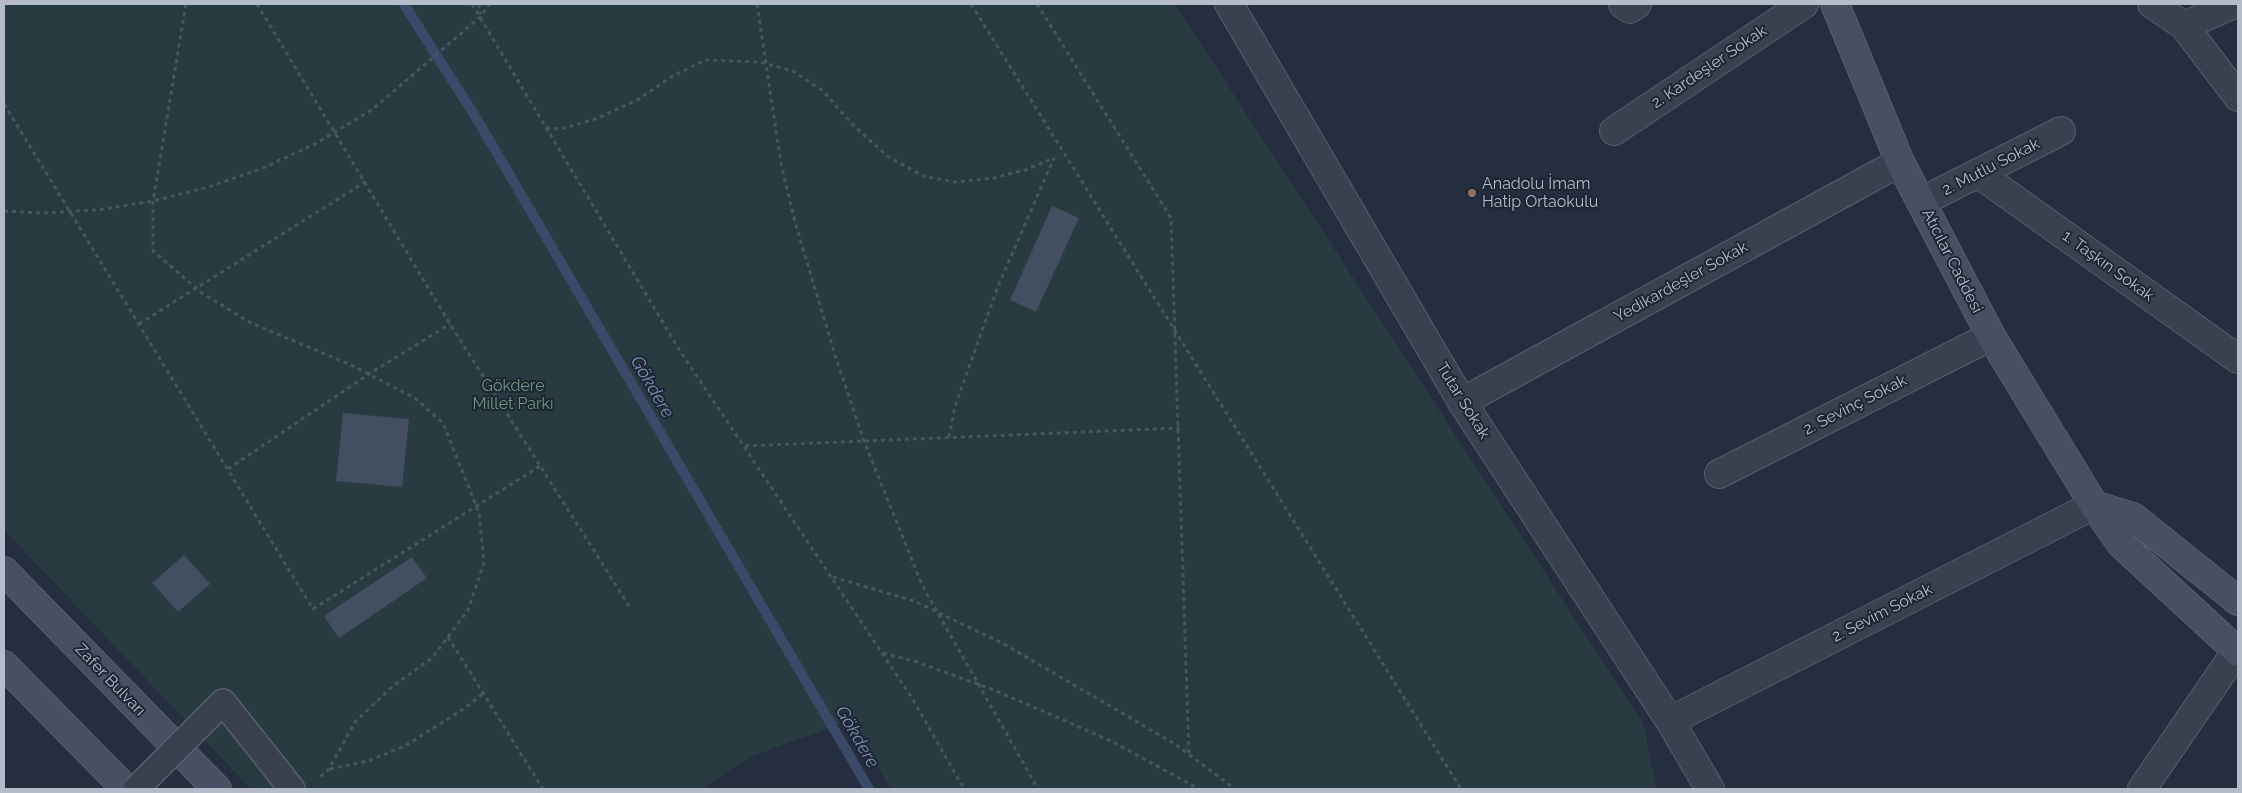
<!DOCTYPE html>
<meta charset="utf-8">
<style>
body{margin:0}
#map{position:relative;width:2242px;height:793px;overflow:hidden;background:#252e3f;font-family:Raleway,sans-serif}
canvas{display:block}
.frame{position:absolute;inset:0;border:5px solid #b5bcc9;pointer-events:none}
</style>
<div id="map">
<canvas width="2242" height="793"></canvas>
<div class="frame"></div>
</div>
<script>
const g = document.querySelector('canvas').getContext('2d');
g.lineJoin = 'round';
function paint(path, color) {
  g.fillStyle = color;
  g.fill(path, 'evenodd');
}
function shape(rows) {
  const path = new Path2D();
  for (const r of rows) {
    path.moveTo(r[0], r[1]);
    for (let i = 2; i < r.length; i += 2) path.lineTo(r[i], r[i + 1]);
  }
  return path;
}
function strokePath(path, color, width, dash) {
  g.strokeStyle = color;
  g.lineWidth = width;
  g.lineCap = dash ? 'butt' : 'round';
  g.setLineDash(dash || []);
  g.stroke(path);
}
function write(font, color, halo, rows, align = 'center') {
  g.font = font + ' Raleway,sans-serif';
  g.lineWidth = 4;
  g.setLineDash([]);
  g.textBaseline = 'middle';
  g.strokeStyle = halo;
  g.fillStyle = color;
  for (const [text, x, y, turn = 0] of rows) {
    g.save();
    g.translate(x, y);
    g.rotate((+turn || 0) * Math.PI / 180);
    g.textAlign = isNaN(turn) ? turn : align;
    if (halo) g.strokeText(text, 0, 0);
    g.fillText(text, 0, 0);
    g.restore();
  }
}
const green = shape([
 [4,4,1175,4,1644,725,1656,789,891,789,849,721,752,756,701,789,251,789,4,530]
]);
const stream = shape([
 [404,4,478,121,869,789]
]);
const building = shape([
 [1052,206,1079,218,1036,312,1010,300],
 [343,413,409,419,402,487,336,481],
 [184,555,210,584,178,612,152,583],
 [412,557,427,578,339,638,324,616]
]);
const path = shape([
 [186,4,153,201,153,251,202,293,251,323,351,365,415,398,443,423,479,513,484,563,468,610,432,658,393,686,355,722,329,769,319,778],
 [257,4,450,324,631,609],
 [472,4,680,351,912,698,964,789],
 [479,4,480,14],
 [757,4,781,164,795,222,835,355,864,441,922,585,1038,789],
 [971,4,1461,789],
 [1037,4,1171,218,1189,755],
 [4,104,313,609,540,466],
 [546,128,560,129,596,119,639,99,671,77,705,60,760,62,793,71,823,91,851,123,887,156,923,176,955,182,994,178,1025,170,1054,158],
 [4,211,43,213,98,210,153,201,209,187,263,168,315,144,373,109,480,17,490,4],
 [139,324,365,182],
 [949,437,955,406,998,286,1054,158],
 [745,446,1179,428],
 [228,469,369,374,450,324],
 [833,577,914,601,1002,643,1175,744,1235,789],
 [448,637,543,789],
 [883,653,917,662,991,689,1045,712,1113,742,1199,789],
 [330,769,368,761,405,746,465,708,484,693]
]);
const pedestrian = shape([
 [188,737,223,702,292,789]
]);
const minor = shape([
 [1229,4,1462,402,1670,721,1710,789],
 [1623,4,1630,9,1637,4],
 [2152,4,2184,26,2238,97],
 [2184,26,2234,4],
 [1614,131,1804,4],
 [1979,174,2238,359],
 [1921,202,2061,131],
 [1462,402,1900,162],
 [1719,474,1991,336],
 [1670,721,2094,505],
 [2142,789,2238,649]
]);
const secondary = shape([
 [1835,4,1900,162,1991,336,2094,505,2121,544,2238,652],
 [2094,505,2133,517,2238,601],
 [4,571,217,789],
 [4,665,126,789]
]);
const pedestrianBridge = shape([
 [136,789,188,737]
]);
const markers = [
 [1472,193,5,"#8d6e63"]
];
const streetNames = [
 ["2. Kardeşler Sokak",1709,67,-34],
 ["2. Mutlu Sokak",1991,167,-27],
 ["Atıcılar Caddesi",1952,261,63],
 ["1. Taşkın Sokak",2108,266,36],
 ["Yedikardeşler Sokak",1681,282,-29],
 ["Tutar Sokak",1463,401,58],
 ["2. Sevinç Sokak",1855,405,-27],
 ["2. Sevim Sokak",1882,613,-27],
 ["Zafer Bulvarı",110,680,46]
];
const poiNames = [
 ["Anadolu İmam",1482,184],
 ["Hatip Ortaokulu",1482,202]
];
const parkNames = [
 ["Gökdere",513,386],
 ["Millet Parkı",513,404]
];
const waterNames = [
 ["Gökdere",652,387,60],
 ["Gökdere",857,737,60]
];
paint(green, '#273b40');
strokePath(stream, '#3b4a68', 10);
paint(building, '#444e61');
strokePath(pedestrian, '#575e6c', 28);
strokePath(minor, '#575e6c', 30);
strokePath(secondary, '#575e6c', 30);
strokePath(path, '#45585d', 3, [4, 4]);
strokePath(pedestrian, '#39404f', 25);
strokePath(minor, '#39404f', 28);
strokePath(secondary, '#474f62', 28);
strokePath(pedestrianBridge, '#575e6c', 28, []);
strokePath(pedestrianBridge, '#39404f', 25);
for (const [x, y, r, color] of markers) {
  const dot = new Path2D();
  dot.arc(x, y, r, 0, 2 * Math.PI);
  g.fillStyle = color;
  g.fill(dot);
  strokePath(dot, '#1e2534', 2);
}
write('16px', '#b5bcc9', '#1e2534', streetNames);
write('16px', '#b5bcc9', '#1e2534', poiNames, 'left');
write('16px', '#6c9a7a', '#1e2534', parkNames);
write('italic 18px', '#7d8fb1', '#1e2534', waterNames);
</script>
